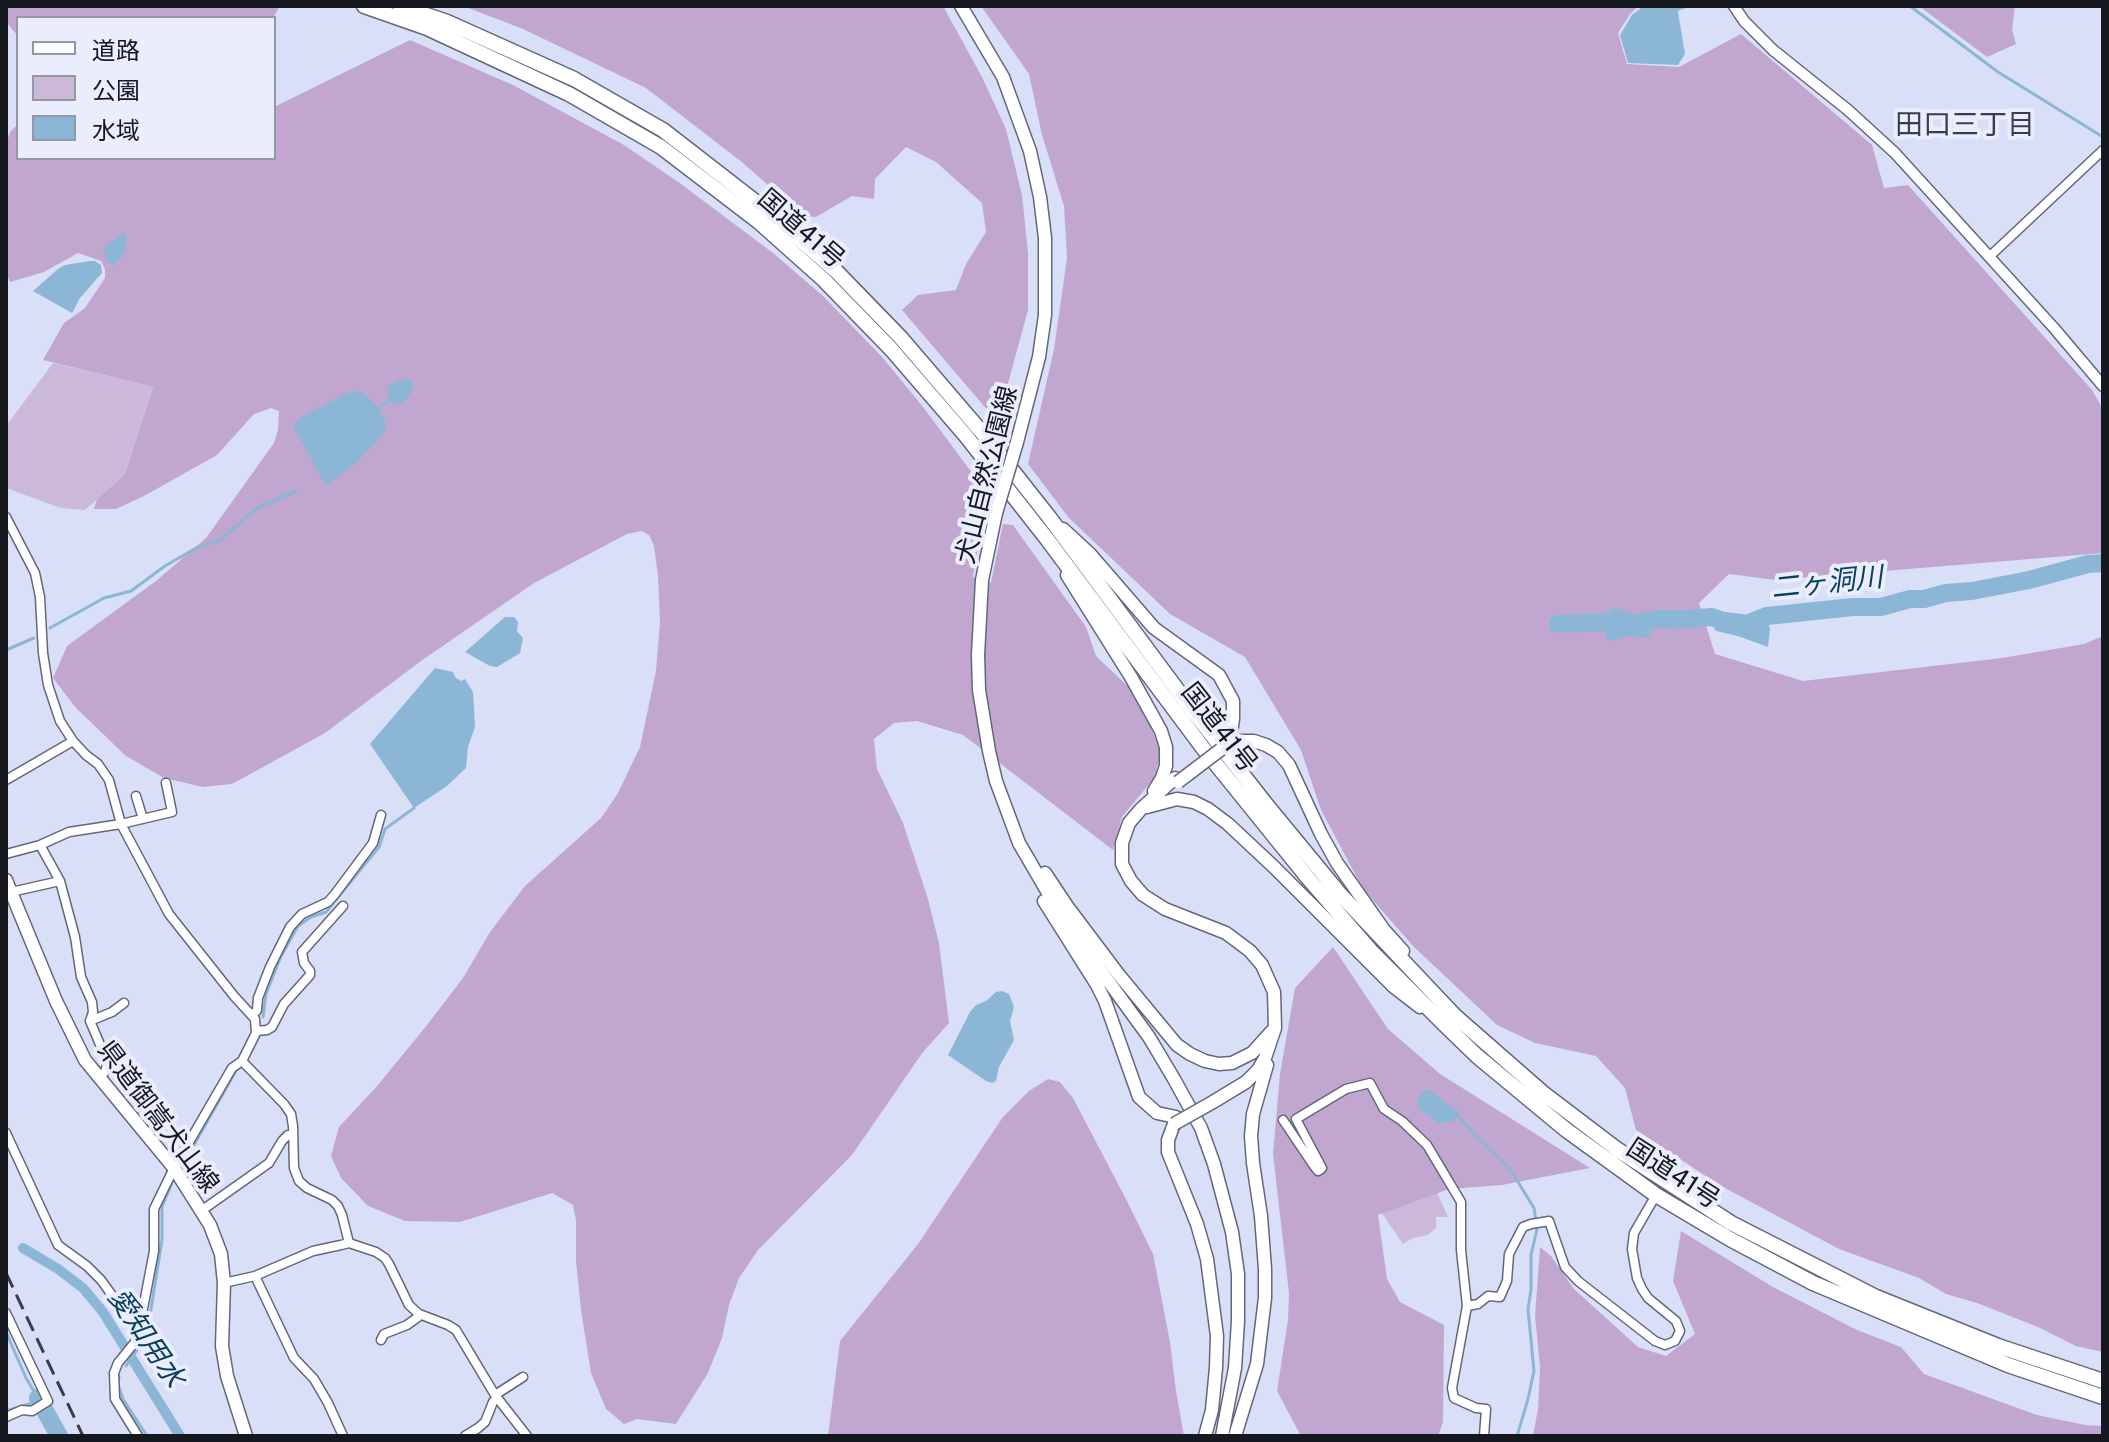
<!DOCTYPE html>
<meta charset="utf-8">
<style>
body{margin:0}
#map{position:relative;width:2109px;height:1442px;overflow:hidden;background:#dadff8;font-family:"Public Sans","Noto Sans JP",sans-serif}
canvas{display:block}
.frame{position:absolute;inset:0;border:8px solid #161820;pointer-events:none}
.legend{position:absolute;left:16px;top:16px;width:260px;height:144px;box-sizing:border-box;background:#eaedfc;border:2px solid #9598a4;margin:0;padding:10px 14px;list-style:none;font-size:24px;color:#161820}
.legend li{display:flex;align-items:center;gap:16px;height:40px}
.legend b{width:40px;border:2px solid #9598a4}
</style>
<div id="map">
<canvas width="2109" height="1442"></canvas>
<div class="frame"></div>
<ul class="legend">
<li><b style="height:10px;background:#fff"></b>道路</li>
<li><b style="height:22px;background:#ccb8d8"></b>公園</li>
<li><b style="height:22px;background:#8cb6d6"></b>水域</li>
</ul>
</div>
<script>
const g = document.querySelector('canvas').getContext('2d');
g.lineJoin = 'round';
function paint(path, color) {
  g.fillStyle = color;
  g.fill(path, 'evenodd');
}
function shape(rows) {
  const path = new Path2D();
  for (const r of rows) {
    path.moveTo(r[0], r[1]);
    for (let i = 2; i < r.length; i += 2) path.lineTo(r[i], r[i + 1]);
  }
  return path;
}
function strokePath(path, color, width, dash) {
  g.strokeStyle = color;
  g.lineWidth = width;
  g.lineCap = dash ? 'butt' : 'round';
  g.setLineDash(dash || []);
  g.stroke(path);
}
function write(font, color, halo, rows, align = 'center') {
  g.font = font + ' "Public Sans","Noto Sans JP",sans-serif';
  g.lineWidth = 8;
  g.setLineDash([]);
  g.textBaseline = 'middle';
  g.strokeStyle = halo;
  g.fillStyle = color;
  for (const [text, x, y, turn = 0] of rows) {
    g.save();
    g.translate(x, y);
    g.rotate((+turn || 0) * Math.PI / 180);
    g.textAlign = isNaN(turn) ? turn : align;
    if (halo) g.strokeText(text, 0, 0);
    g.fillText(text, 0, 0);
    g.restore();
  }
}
const green = shape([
 [53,363,153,387,125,474,85,510,61,508,6,488,6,426],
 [1433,1183,1448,1217,1436,1217,1436,1228,1428,1235,1413,1238,1403,1244,1377,1206]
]);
const forest = shape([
 [6,6,280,6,273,18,18,18,18,36,6,22],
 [463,6,943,6,982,77,1006,129,1022,195,1028,253,1028,310,1003,402,989,412,902,310,918,295,956,290,966,264,986,232,982,203,936,162,906,147,875,179,874,199,852,196,816,217,803,216,743,163,646,88,523,29],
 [981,6,1639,6,1630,14,1618,33,1627,64,1679,67,1741,34,1872,145,1884,188,1908,185,2092,390,2103,409,2103,553,1775,580,1729,574,1699,603,1715,654,1803,681,2002,658,2084,644,2103,636,2103,1352,2076,1346,2038,1327,1977,1303,1946,1294,1919,1278,1839,1249,1721,1186,1636,1130,1625,1088,1596,1056,1535,1043,1497,1025,1414,947,1363,889,1321,810,1301,750,1245,657,1170,614,1069,518,1028,464,1054,349,1067,258,1064,206,1042,135,1029,74],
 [1919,6,2015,6,2012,30,2016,44,1987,57],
 [410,40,513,85,624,145,681,184,773,253,823,296,883,358,923,407,987,493,973,577,991,583,1003,524,1013,525,1086,627,1096,656,1137,695,1161,752,1155,777,1122,817,1113,850,963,735,917,721,894,723,874,739,877,769,903,823,928,899,939,943,949,1023,923,1052,852,1155,758,1250,739,1278,729,1305,722,1338,708,1373,676,1424,637,1419,624,1424,606,1409,591,1373,581,1310,576,1261,576,1221,573,1205,552,1193,460,1222,405,1221,368,1206,341,1178,331,1156,339,1127,378,1085,427,1025,463,978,490,932,525,886,601,818,618,793,640,747,656,671,660,622,658,576,654,546,649,535,642,531,627,534,534,583,421,661,325,733,232,784,203,787,164,778,126,756,76,708,53,678,67,646,156,581,206,538,274,443,278,430,279,411,271,408,254,414,217,455,144,496,116,509,94,509,97,499,125,474,153,387,43,360,64,323,85,308,105,278,105,269,101,261,78,253,44,272,10,282,6,271,6,144,10,132,18,124,18,158,274,158,274,107],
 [1333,947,1388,1029,1440,1074,1590,1168,1502,1185,1449,1189,1378,1215,1387,1279,1400,1302,1444,1325,1443,1422,1438,1436,1301,1436,1277,1391,1288,1320,1289,1293,1273,1154,1280,1074,1295,988],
 [1048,1079,1060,1082,1073,1098,1128,1203,1153,1254,1170,1342,1176,1391,1184,1436,1103,1434,1101,1436,828,1436,840,1341,918,1244,1003,1117,1029,1091],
 [1681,1231,1773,1287,1857,1330,1901,1347,1924,1374,2037,1415,2085,1425,2103,1426,2103,1436,1533,1436,1538,1409,1540,1367,1535,1316,1540,1247,1551,1256,1574,1289,1638,1347,1666,1356,1695,1334,1673,1281]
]);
const water = shape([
 [1652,6,1677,6,1685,54,1678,65,1628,63,1620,35,1632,15,1641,8],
 [122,233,126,233,127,236,126,247,118,261,112,265,106,259,103,249],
 [89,261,95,261,101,265,102,273,80,298,72,313,33,291,58,269,65,265],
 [402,379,411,380,413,383,410,395,402,403,396,405,390,400,387,393,388,386],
 [357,391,364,393,375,404,383,417,386,428,382,436,354,465,326,486,293,426,301,417,347,393],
 [1617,608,1649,621,1650,636,1643,638,1627,636,1613,641,1607,639,1604,632,1608,614,1611,609],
 [1726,612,1750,615,1768,623,1770,629,1768,647,1738,636,1716,631,1714,628,1716,617],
 [505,617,514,617,518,622,517,631,523,638,520,653,497,667,490,666,465,652],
 [435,668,453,672,456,678,461,681,465,679,473,692,475,727,468,747,466,768,447,786,414,808,370,744],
 [1002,991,1009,994,1014,1007,1010,1021,1014,1040,999,1067,996,1081,992,1083,986,1081,948,1055,970,1012,976,1005,986,1001,996,992],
 [1429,1089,1458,1112,1459,1114,1456,1119,1452,1122,1438,1123,1419,1108,1417,1099,1424,1090]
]);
const stream = shape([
 [1910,6,1998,72,2103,137],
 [1675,10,1687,6],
 [377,409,390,400],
 [50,628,104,598,131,591,165,566,196,548,220,540,257,508,296,491],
 [6,650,34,638],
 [263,1017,266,994,281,956,298,926,311,917,326,912,379,847,385,829,414,808],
 [1458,1116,1474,1134,1510,1169,1534,1208,1537,1229,1531,1255,1531,1290,1528,1309,1534,1371,1528,1399,1517,1436],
 [182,1166,237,1069],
 [148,1328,162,1240,162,1207,173,1180],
 [6,1332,26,1378,38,1398,29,1404,6,1411],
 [126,1366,137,1350],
 [119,1376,118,1385,123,1399,147,1436]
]);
const canal = shape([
 [23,1248,58,1269,83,1288,103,1312,180,1436]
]);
const river = shape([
 [1558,624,1605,622,1623,626,1664,618,1675,620,1712,617,1739,627,1767,616,1853,607,1881,607,1910,599,1924,599,1946,593,1972,591,2029,580,2088,564,2103,563],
 [38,1398,59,1436]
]);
const minor = shape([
 [1989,257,2103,150],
 [6,517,35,573,40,597,43,653,48,685,60,721,73,741,86,755,98,764,109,780,121,824,169,914,234,996,255,1019,256,1033,242,1061,284,1104,291,1114,293,1126,294,1168,299,1181,307,1188,332,1200,338,1206,342,1215,349,1243],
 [6,780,73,741],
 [136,796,143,819],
 [40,845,60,881,75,937,81,977,92,1002,93,1012,90,1021,107,1061,106,1070,100,1078],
 [6,854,40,845,69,832,121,824,172,812,166,783],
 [11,892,60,881],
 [253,1015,257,1010,258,998,270,967,290,927,302,914,328,902,335,894,373,843,381,815],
 [90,1021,112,1012,124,1003],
 [256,1031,267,1030,272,1027,284,1004,310,975,310,971,304,963,302,952,343,906],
 [1283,1120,1314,1166,1318,1171,1320,1170,1322,1168,1296,1119,1346,1089,1370,1083,1384,1109,1402,1121,1427,1145,1461,1202,1461,1250,1467,1306,1452,1388,1454,1398,1476,1408,1486,1409,1484,1436],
 [6,1133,58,1245,87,1266,101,1280,135,1327],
 [201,1211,269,1163,282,1141,288,1135,293,1135],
 [255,1276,294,1358,314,1379,328,1403,343,1436],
 [224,1283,255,1276,313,1251,341,1245,349,1243,376,1252,385,1258,389,1264,409,1305,419,1314,448,1325,456,1330,495,1395,527,1436],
 [1467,1306,1478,1304,1488,1296,1500,1297,1507,1281,1509,1254,1523,1227,1531,1224,1549,1221,1565,1267,1578,1281,1655,1341,1665,1345,1675,1341,1680,1331,1676,1321,1648,1298,1642,1289,1637,1278,1632,1249,1634,1233,1656,1195],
 [6,1313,48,1401,32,1411,22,1410,6,1417],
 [381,1340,384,1334,407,1325,418,1317,419,1314],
 [495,1395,523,1377],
 [138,1436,115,1399,114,1373,118,1363,140,1336,135,1327,142,1314,154,1251,154,1209,174,1168,232,1068,242,1061],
 [465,1436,478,1428,485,1422,493,1402,497,1398]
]);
const tertiary = shape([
 [1734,6,1744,21,1773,50,1848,110,1895,153,2054,328,2103,386]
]);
const secondary = shape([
 [961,6,1003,77,1030,151,1040,197,1045,238,1045,315,1039,357,1017,442],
 [996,513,982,580,978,655,979,690,989,751,996,781,1019,843,1051,898,1082,945,1149,1037,1174,1079,1201,1128,1214,1164,1232,1232,1238,1274,1238,1321,1235,1368,1222,1436],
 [1063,529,1090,554,1154,628,1219,675,1233,701,1233,719,1231,733,1227,740],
 [1067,575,1131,677,1161,731,1166,747,1166,766,1162,778,1154,791],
 [1232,741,1254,741,1266,745,1278,752,1289,765,1321,834,1337,863,1384,930,1403,951],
 [1175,778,1141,809,1129,823,1122,843,1122,864,1131,881,1143,895,1165,909,1226,933,1250,951,1262,965,1274,992,1275,1028,1265,1058,1258,1070,1246,1082,1213,1102],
 [1147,807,1177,799,1194,802,1208,809,1228,824,1275,868,1394,987,1420,1007],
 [1045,873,1067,906,1119,975,1177,1045,1190,1054,1205,1061,1219,1064,1232,1063,1252,1053,1272,1031],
 [6,880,56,1001,85,1060,174,1168,210,1225,221,1254,224,1283,222,1346,227,1376,246,1436],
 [1044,901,1097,985,1105,1001,1139,1097,1157,1113,1176,1117],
 [1174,1124,1168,1140,1168,1152,1197,1224,1207,1259,1217,1336,1216,1368,1212,1410,1205,1436],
 [1235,1436,1257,1364,1265,1298,1265,1269,1261,1216,1253,1163,1251,1136,1253,1114,1267,1065]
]);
const trunk = shape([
 [364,6,427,28,569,94,661,147,759,222,824,280,891,349,966,436,1047,539,1203,748,1308,878,1372,952,1445,1025,1477,1056,1565,1129,1656,1195,1730,1239,1813,1283,2008,1365,2103,1397],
 [400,6,447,22,574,79,663,130,766,210,836,271,901,338,985,436,1049,517,1196,715,1269,808,1339,893,1455,1016,1543,1093,1618,1150,1731,1223,1876,1297,1998,1346,2103,1381]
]);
const rail = shape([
 [6,1273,83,1436]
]);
const secondaryBridge = shape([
 [996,513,1017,442],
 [1178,782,1232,741],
 [1174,1124,1213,1102]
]);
const streetNames = [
 ["国道41号",801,229,41],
 ["犬山自然公園線",987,475,-76],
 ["国道41号",1219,728,52],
 ["県道御嵩犬山線",158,1117,53],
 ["国道41号",1673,1174,33]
];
const neighbourhoodNames = [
 ["田口三丁目",1965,125]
];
const waterNames = [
 ["二ヶ洞川",1827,583,-6],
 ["愛知用水",146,1338,56]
];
paint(green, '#ccb8d8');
paint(forest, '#c1a7d0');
paint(water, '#8cb6d6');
strokePath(stream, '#8cb6d6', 3);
strokePath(canal, '#8cb6d6', 10);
strokePath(river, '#8cb6d6', 18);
strokePath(minor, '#63677c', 11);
strokePath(tertiary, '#63677c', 13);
strokePath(secondary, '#63677c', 15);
strokePath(trunk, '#63677c', 17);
strokePath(minor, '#fff', 8);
strokePath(tertiary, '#fff', 10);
strokePath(secondary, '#fff', 12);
strokePath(trunk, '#fff', 14);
strokePath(rail, '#393b46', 3, [16, 8]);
strokePath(secondaryBridge, '#63677c', 15, []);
strokePath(secondaryBridge, '#fff', 12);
write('26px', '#161820', '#eaedfc', streetNames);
write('28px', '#393d50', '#eaedfc', neighbourhoodNames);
write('italic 28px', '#0a405f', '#eaedfc', waterNames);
</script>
